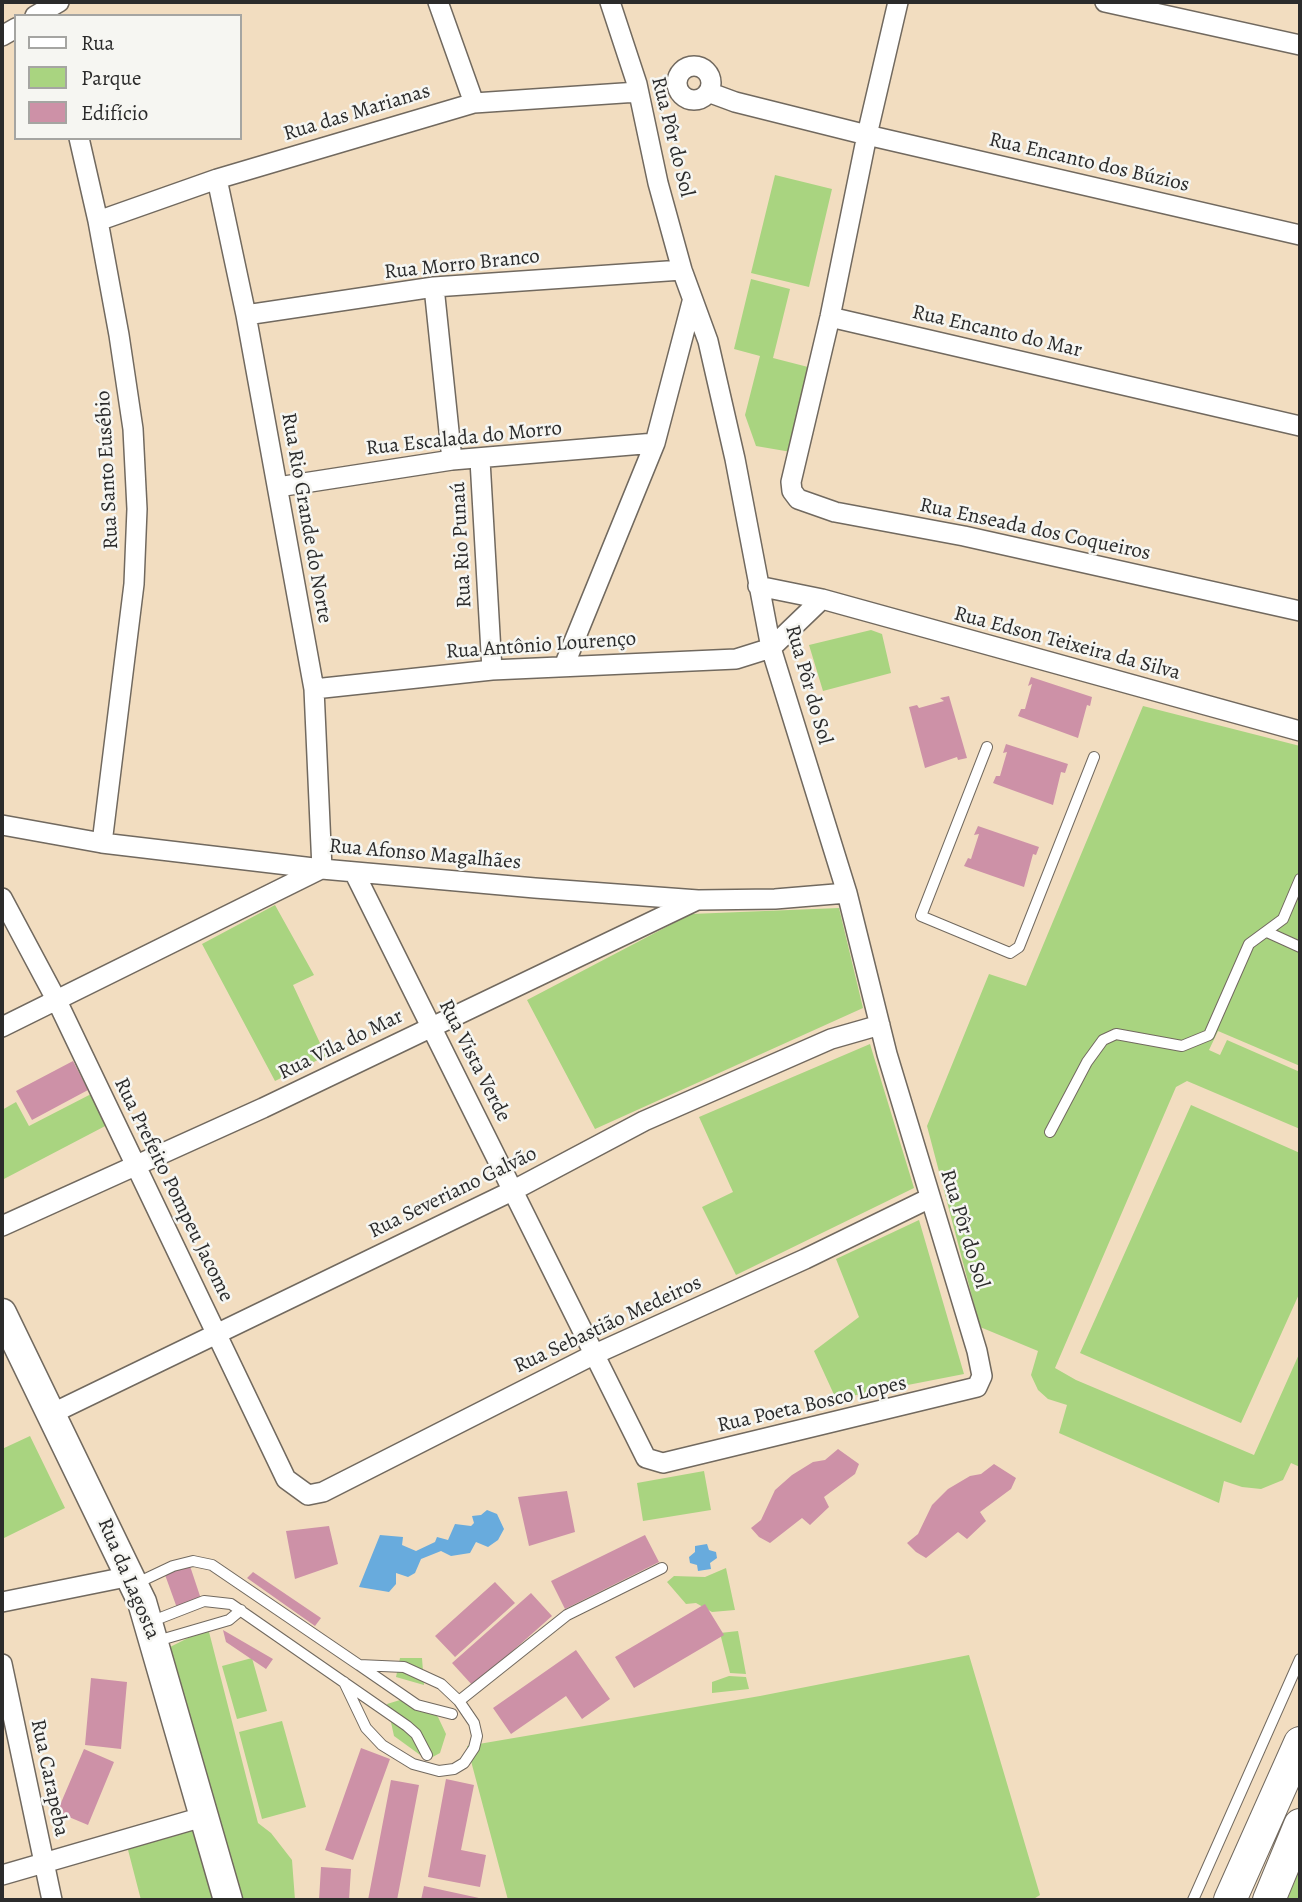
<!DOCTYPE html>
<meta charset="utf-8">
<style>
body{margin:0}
#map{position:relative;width:1302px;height:1902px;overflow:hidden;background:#f2ddc0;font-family:Alegreya,serif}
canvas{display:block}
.frame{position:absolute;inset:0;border:4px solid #2b2b2b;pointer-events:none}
.legend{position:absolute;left:14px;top:14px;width:228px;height:126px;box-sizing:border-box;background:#f6f6f2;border:2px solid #a5a5a2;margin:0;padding:9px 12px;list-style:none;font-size:21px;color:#2b2b2b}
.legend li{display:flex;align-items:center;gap:14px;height:35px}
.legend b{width:35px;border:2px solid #a5a5a2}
</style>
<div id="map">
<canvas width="1302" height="1902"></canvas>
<div class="frame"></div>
<ul class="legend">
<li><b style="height:9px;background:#fff"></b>Rua</li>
<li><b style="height:19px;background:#a9d480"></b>Parque</li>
<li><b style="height:19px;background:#cd91a7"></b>Edifício</li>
</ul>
</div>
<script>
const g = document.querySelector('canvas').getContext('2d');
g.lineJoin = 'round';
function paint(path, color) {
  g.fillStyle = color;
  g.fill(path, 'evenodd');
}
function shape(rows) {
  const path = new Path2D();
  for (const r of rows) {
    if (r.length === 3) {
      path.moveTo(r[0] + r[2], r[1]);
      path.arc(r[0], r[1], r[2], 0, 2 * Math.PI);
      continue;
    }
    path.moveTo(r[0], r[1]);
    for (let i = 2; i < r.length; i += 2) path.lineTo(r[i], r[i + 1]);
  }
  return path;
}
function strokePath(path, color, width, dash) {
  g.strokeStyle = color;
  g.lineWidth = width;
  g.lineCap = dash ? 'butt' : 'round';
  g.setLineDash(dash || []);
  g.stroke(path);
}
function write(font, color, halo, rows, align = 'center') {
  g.font = font + ' Alegreya,serif';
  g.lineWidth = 5;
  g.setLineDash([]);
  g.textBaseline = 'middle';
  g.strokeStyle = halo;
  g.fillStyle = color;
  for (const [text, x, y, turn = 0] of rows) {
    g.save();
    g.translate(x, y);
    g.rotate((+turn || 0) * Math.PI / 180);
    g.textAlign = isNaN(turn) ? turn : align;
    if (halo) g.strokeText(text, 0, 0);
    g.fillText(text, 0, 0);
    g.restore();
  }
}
const green = shape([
 [775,175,832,189,809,287,751,273],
 [751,279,790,289,773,358,808,367,791,452,756,446,745,415,760,356,734,349],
 [871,630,882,634,891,673,823,691,809,645],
 [1143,706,1300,746,1300,1066,1218,1031,1209,1050,1220,1055,1227,1040,1300,1072,1300,1129,1187,1081,1176,1087,1055,1368,1076,1380,1254,1455,1300,1352,1300,1467,1291,1463,1283,1480,1261,1489,1242,1487,1224,1481,1219,1503,1059,1433,1067,1405,1048,1399,1038,1390,1031,1375,1038,1351,980,1327,927,1126,989,974,1026,986],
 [275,905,314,975,293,985,326,1056,275,1081,202,944],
 [839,908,863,1008,595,1129,527,1000,691,914],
 [870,1044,914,1188,736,1275,702,1207,733,1192,699,1117],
 [95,1092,111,1123,2,1180,2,1110,16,1102,29,1126],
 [1191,1105,1300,1153,1300,1292,1241,1423,1080,1353],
 [919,1220,964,1374,836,1399,814,1351,859,1317,836,1259],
 [30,1436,65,1508,2,1539,2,1449],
 [704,1471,711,1510,643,1521,637,1483],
 [726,1568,735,1610,712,1612,696,1603,686,1604,667,1582,674,1576,705,1577],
 [208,1628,258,1823,271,1833,292,1860,295,1900,234,1900,168,1648],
 [738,1631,746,1674,730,1673,720,1633],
 [969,1655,1040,1895,1032,1900,508,1900,467,1746,760,1696],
 [252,1658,267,1711,237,1719,222,1666],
 [400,1658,422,1658,424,1685,396,1677],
 [729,1676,746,1677,749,1689,712,1693,712,1682],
 [400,1700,425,1704,438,1717,446,1734,440,1753,427,1760,394,1736,387,1704],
 [282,1721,306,1807,262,1819,239,1732],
 [194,1829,213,1900,141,1900,127,1846],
 [1300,1868,1300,1900,1287,1900]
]);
const water = shape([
 [487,1510,497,1514,504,1529,498,1540,488,1547,476,1542,470,1553,451,1556,441,1551,421,1559,415,1573,408,1577,396,1573,396,1584,389,1592,359,1587,380,1535,403,1537,402,1545,416,1551,435,1542,437,1537,448,1540,455,1524,471,1526,474,1523,472,1516,481,1515],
 [707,1544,709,1550,716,1552,717,1558,710,1563,711,1569,698,1571,697,1565,690,1563,689,1557,695,1552,695,1546]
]);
const building = shape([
 [1031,677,1092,697,1090,706,1087,705,1078,738,1018,716,1021,709,1025,709,1032,684,1028,686],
 [949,696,967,758,958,760,957,757,925,768,909,707,917,705,919,708,944,701,940,698],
 [1006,744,1068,764,1065,773,1061,772,1053,805,993,783,996,776,1000,776,1007,752,1003,753],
 [978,826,1039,847,1036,855,1033,854,1024,887,964,866,968,858,971,859,979,834,974,835],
 [73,1061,88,1090,32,1120,16,1091],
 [838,1449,859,1464,855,1474,824,1497,829,1507,810,1525,802,1518,770,1543,759,1537,751,1528,761,1520,775,1490,792,1475,813,1462,825,1460],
 [994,1464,1016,1478,1011,1489,980,1512,986,1521,967,1539,958,1532,926,1558,916,1552,907,1543,918,1534,932,1505,948,1489,970,1476,981,1474],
 [567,1491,575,1532,529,1546,518,1497],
 [329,1526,338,1564,295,1579,286,1531],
 [645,1535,659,1562,565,1609,551,1581],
 [189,1563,201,1599,177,1608,164,1572],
 [253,1572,321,1618,315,1626,247,1578],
 [495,1582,515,1603,455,1657,435,1636],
 [531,1593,552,1616,473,1686,452,1663],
 [705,1604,724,1635,634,1688,615,1657],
 [223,1630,273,1659,266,1669,226,1642],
 [576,1650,610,1699,582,1719,566,1696,511,1734,493,1708],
 [91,1678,127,1682,121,1749,85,1745],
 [361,1748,390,1759,353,1860,325,1850],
 [84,1749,114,1762,88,1825,57,1812],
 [446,1779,474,1785,461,1850,486,1855,480,1887,428,1877],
 [391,1780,419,1785,397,1900,368,1900],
 [321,1867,351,1869,349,1900,319,1900],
 [424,1886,479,1898,478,1900,421,1900]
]);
const lane = shape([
 [987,747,921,916,1010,953,1019,947,1094,757],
 [1267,932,1300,947],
 [1050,1132,1087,1062,1103,1040,1116,1034,1182,1046,1209,1035,1249,944,1283,919,1300,879],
 [135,1584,173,1566,193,1561,212,1565,359,1665,404,1667,441,1684,459,1701,474,1723,477,1736,474,1748,464,1763,454,1769,439,1771,413,1764,382,1745,366,1728,344,1682],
 [150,1622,204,1601,231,1604,407,1726,416,1734,427,1755],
 [157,1641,229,1620,241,1610],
 [359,1665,417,1705,452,1714],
 [459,1701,567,1615,662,1568],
 [1193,1900,1300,1659]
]);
const street = shape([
 [438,2,474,103],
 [1105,2,1300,45],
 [35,16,59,2],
 [2,36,16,28],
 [694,83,17],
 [708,92,735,102,867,135,898,2],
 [79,138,98,221,119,335,133,429,137,509,134,584,102,843],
 [217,179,246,315,314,689,322,869],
 [98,221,217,179,474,103,638,92],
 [1300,235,867,135,830,317,791,482,792,491,798,499,835,512,964,536,1300,611],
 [434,287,452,460],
 [246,315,434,287,682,270],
 [830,317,1300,426],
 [480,460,492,670],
 [278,487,452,460,655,443],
 [758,586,822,599,1300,731],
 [564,666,655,443,692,302],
 [314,689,492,670,736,659,771,648,822,599],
 [2,825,102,843,322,869,535,888,698,900,775,899,847,893],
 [354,872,646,1458,663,1463,977,1387,982,1376,977,1351,887,1054,847,893,771,648,735,459,708,341,682,270,658,183,637,84,610,2],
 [2,898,57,1001,286,1479,308,1495,323,1492,593,1355,805,1259,930,1198],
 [2,1027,321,869],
 [2,1226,263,1108,697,900],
 [51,1414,514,1190,644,1121,831,1039,880,1025],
 [2,1602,131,1576],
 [2,1664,52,1900],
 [2,1875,206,1816]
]);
const secondary = shape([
 [2,1313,142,1602,228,1900]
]);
const primary = shape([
 [1230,1900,1300,1743],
 [1269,1900,1300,1825]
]);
const streetNames = [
 ["Rua das Marianas",357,113,-17],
 ["Rua Pôr do Sol",672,137,76],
 ["Rua Encanto dos Búzios",1089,163,13],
 ["Rua Morro Branco",462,265,-6],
 ["Rua Encanto do Mar",997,332,13],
 ["Rua Escalada do Morro",464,439,-6],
 ["Rua Santo Eusébio",108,470,-93],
 ["Rua Rio Grande do Norte",306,518,80],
 ["Rua Enseada dos Coqueiros",1035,530,12],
 ["Rua Rio Punaú",462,545,-93],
 ["Rua Edson Teixeira da Silva",1067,644,15],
 ["Rua Antônio Lourenço",541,646,-4],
 ["Rua Pôr do Sol",808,685,74],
 ["Rua Afonso Magalhães",425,855,5],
 ["Rua Vila do Mar",341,1045,-26],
 ["Rua Vista Verde",474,1061,63],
 ["Rua Prefeito Pompeu Jacome",173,1190,64],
 ["Rua Severiano Galvão",453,1193,-26],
 ["Rua Pôr do Sol",964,1229,73],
 ["Rua Sebastião Medeiros",608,1325,-25],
 ["Rua Poeta Bosco Lopes",812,1405,-13],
 ["Rua da Lagosta",128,1579,67],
 ["Rua Carapeba",49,1778,78]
];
paint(green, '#a9d480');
paint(water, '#68abdd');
paint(building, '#cd91a7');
strokePath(lane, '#71695f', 12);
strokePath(street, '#71695f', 22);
strokePath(secondary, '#71695f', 31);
strokePath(primary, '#71695f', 34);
strokePath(lane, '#fff', 10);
strokePath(street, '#fff', 19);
strokePath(secondary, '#fff', 28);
strokePath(primary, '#fff', 32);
write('21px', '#2b2b2b', '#f6f6f2', streetNames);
</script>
